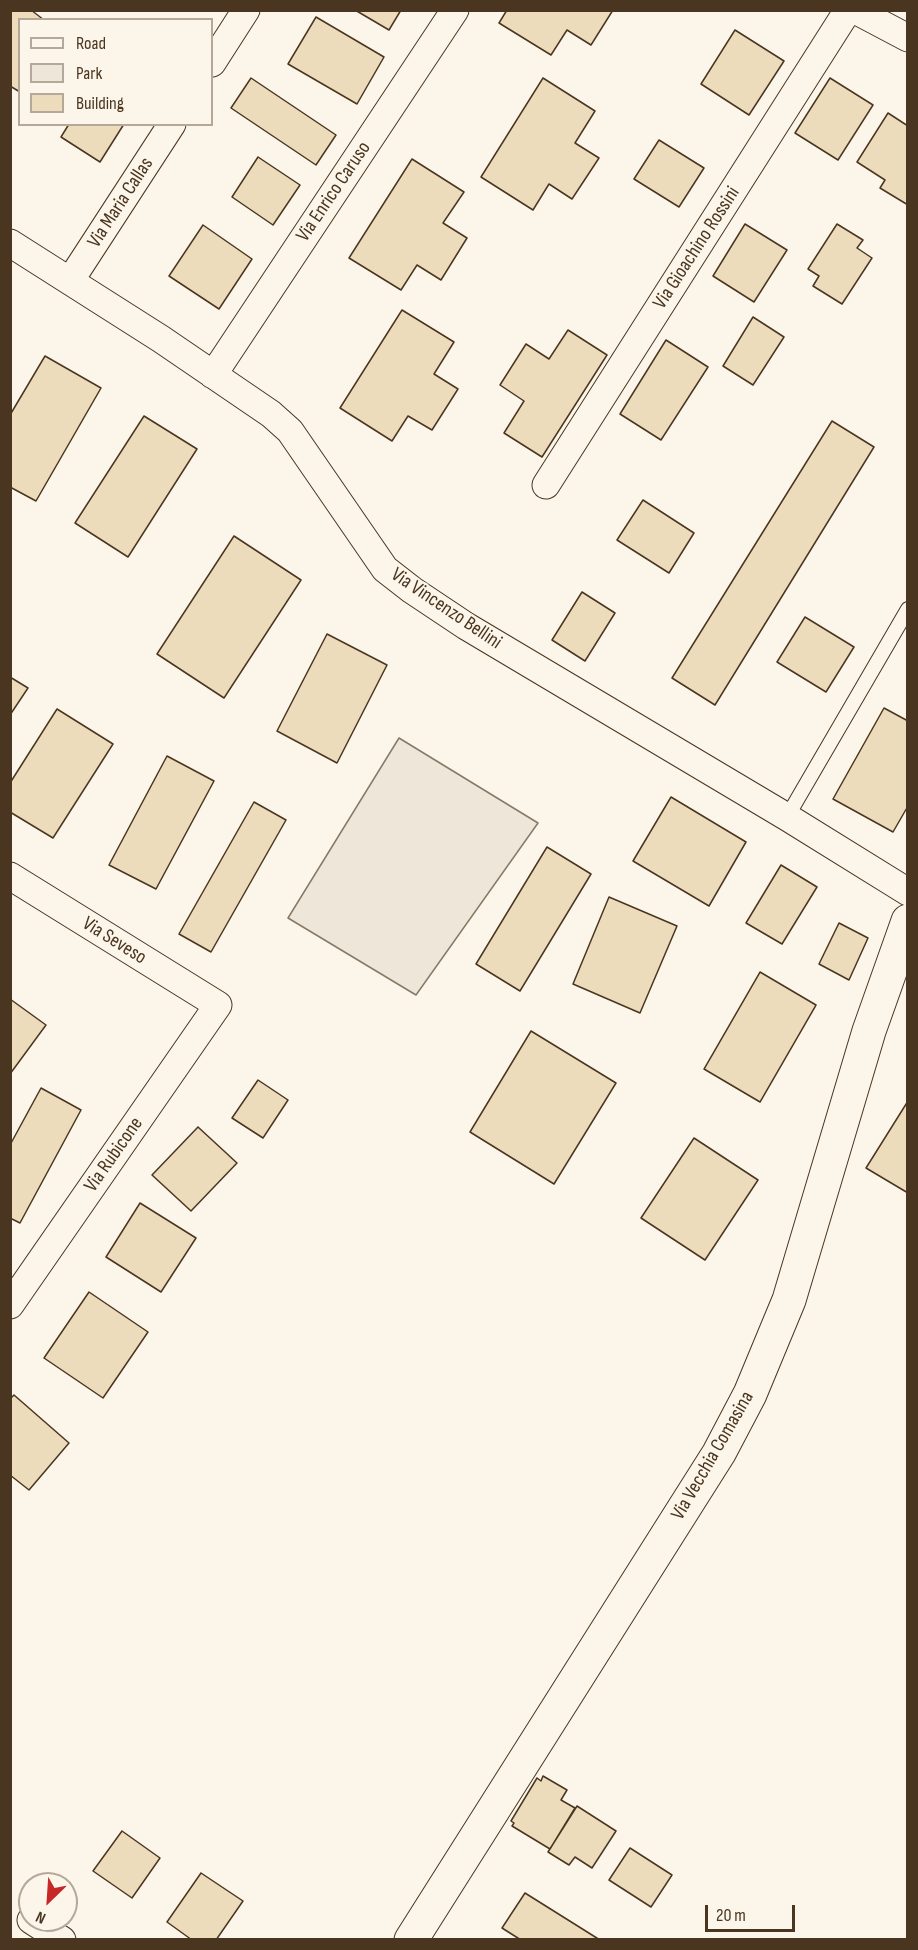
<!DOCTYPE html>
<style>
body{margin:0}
#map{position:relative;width:918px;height:1950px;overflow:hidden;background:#fbf6e9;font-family:"Sofia Sans Condensed",sans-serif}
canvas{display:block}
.frame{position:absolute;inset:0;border:12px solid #4a3520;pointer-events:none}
.legend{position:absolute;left:18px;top:18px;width:195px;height:108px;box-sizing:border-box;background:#fbf6e9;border:2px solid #b4a999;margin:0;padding:8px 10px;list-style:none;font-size:18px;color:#4a3520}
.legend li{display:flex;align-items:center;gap:12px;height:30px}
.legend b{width:30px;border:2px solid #b4a999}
.north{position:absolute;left:18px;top:1872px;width:60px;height:60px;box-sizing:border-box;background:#fbf6e9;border:2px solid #b4a999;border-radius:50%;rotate:205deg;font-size:16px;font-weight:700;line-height:24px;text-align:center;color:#4a3520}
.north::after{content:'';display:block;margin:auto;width:21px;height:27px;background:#c62828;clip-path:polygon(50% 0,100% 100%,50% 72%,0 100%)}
.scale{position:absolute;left:705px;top:1905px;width:90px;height:27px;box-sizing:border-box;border:3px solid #4a3520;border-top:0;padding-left:8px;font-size:18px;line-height:21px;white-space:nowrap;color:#4a3520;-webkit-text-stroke:4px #fbf6e9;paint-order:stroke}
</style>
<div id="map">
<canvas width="918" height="1950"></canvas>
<div class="frame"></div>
<ul class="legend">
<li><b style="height:8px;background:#fbf6e9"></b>Road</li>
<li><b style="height:16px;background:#ede6d9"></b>Park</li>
<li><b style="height:16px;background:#ecdcbc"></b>Building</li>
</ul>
<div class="north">N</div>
<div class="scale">20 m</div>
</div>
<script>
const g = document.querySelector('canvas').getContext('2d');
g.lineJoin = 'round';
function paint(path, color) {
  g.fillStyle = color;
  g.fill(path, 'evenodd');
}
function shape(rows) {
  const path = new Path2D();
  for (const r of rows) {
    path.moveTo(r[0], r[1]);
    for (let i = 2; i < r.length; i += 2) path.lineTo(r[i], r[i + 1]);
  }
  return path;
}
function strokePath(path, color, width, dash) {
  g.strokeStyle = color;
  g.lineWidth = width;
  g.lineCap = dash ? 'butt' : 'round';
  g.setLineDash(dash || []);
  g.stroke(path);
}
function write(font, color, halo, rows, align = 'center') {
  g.font = font + ' "Sofia Sans Condensed",sans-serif';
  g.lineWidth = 4.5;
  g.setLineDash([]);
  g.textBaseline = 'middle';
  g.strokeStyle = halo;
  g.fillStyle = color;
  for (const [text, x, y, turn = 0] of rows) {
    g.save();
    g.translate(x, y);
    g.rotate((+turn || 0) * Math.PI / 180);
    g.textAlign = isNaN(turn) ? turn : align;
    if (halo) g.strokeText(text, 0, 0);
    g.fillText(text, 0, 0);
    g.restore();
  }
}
const green = shape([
 [399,738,538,823,416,995,288,918,399,738]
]);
const building = shape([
 [10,10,31,10,44,20,20,20,20,92,10,86,10,10],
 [355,10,401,10,389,30,355,10],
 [507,10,613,10,591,45,567,30,551,55,499,23,507,10],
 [316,17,384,57,357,104,288,64,316,17],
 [735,30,784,61,749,115,701,84,735,30],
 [251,78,336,135,316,165,231,108,251,78],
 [543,78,595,111,575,143,599,158,572,199,549,184,533,210,481,177,543,78],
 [830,78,873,105,838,160,795,133,830,78],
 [888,113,908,126,908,205,880,188,885,180,857,162,888,113],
 [69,124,124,124,100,162,61,137,69,124],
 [659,140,704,168,679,207,634,179,659,140],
 [258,157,300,185,273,225,232,197,258,157],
 [412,159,464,192,443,223,467,238,441,280,417,265,401,290,349,258,412,159],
 [745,224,787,250,754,302,713,276,745,224],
 [837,224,863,240,857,248,872,258,842,304,813,286,819,276,808,269,837,224],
 [203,225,252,259,219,309,169,276,203,225],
 [402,310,454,342,434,374,458,389,432,430,408,416,392,441,340,408,402,310],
 [753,317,784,337,753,385,723,366,753,317],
 [568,330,607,355,542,457,504,433,524,401,500,385,526,344,549,359,568,330],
 [666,340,708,367,661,440,620,414,666,340],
 [45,356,101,388,36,501,10,487,10,415,45,356],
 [144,416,197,449,128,557,75,523,144,416],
 [832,421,874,447,715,705,672,678,832,421],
 [643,500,694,533,669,573,617,540,643,500],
 [234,536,301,580,224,698,157,654,234,536],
 [582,592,615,613,585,661,552,640,582,592],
 [805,617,854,647,826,692,777,662,805,617],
 [327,634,387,665,337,763,277,731,327,634],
 [10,677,28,688,10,715,10,677],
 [884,708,908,721,908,806,893,832,833,799,884,708],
 [57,709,113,744,53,838,10,812,10,783,57,709],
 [167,756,214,781,156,889,109,865,167,756],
 [671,797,746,842,709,906,633,861,671,797],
 [254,802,286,820,211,952,179,934,254,802],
 [547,847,591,874,520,991,476,964,547,847],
 [781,865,817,887,782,944,746,923,781,865],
 [609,897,677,926,640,1013,573,984,609,897],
 [839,923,868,938,849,980,819,964,839,923],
 [760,972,816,1005,760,1102,704,1069,760,972],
 [10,999,46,1025,10,1074,10,999],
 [531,1031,616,1083,554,1184,470,1132,531,1031],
 [258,1080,288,1100,263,1138,232,1118,258,1080],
 [41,1088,81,1110,20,1223,10,1218,10,1145,41,1088],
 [908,1101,908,1193,866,1168,908,1101],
 [198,1127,237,1163,191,1211,152,1175,198,1127],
 [694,1138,758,1180,705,1260,641,1218,694,1138],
 [140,1203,196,1238,161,1292,106,1257,140,1203],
 [89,1292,148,1332,103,1398,44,1358,89,1292],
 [14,1395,69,1443,29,1490,10,1475,10,1399,14,1395],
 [543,1776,567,1790,561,1800,575,1808,550,1849,512,1826,514,1823,511,1821,537,1778,541,1781,543,1776],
 [577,1806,616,1831,592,1868,575,1857,569,1865,548,1852,577,1806],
 [122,1831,160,1858,132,1898,93,1871,122,1831],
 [630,1848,672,1875,651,1907,609,1880,630,1848],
 [201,1873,243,1901,216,1940,192,1940,167,1922,201,1873],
 [525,1893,600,1940,521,1940,502,1928,525,1893]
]);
const lane = shape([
 [787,817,908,609]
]);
const street = shape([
 [855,10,908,38],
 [212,63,246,10],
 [10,243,161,339,271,414,290,431,385,569,412,590,466,626,787,817,908,892],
 [70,281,172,124],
 [213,375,455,10],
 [546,485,848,10],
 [10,876,218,1005,10,1305],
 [31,1920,62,1940]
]);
const secondary = shape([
 [411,1940,719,1453,750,1394,789,1300,869,1031,908,921]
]);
const streetNames = [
 ["Via Enrico Caruso",334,192,-56],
 ["Via Maria Callas",121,203,-57],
 ["Via Gioachino Rossini",697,248,-57],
 ["Via Vincenzo Bellini",446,609,34],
 ["Via Seveso",114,941,32],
 ["Via Rubicone",114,1155,-55],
 ["Via Vecchia Comasina",713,1456,-60]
];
paint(green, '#ede6d9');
strokePath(green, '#887966', 1.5);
paint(building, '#ecdcbc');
strokePath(building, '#4a3520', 1.5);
strokePath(lane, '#4a3520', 16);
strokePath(street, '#4a3520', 29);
strokePath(secondary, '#4a3520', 35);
strokePath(lane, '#fbf6e9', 14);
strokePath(street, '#fbf6e9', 27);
strokePath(secondary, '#fbf6e9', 33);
write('20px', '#4a3520', '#fbf6e9', streetNames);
</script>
